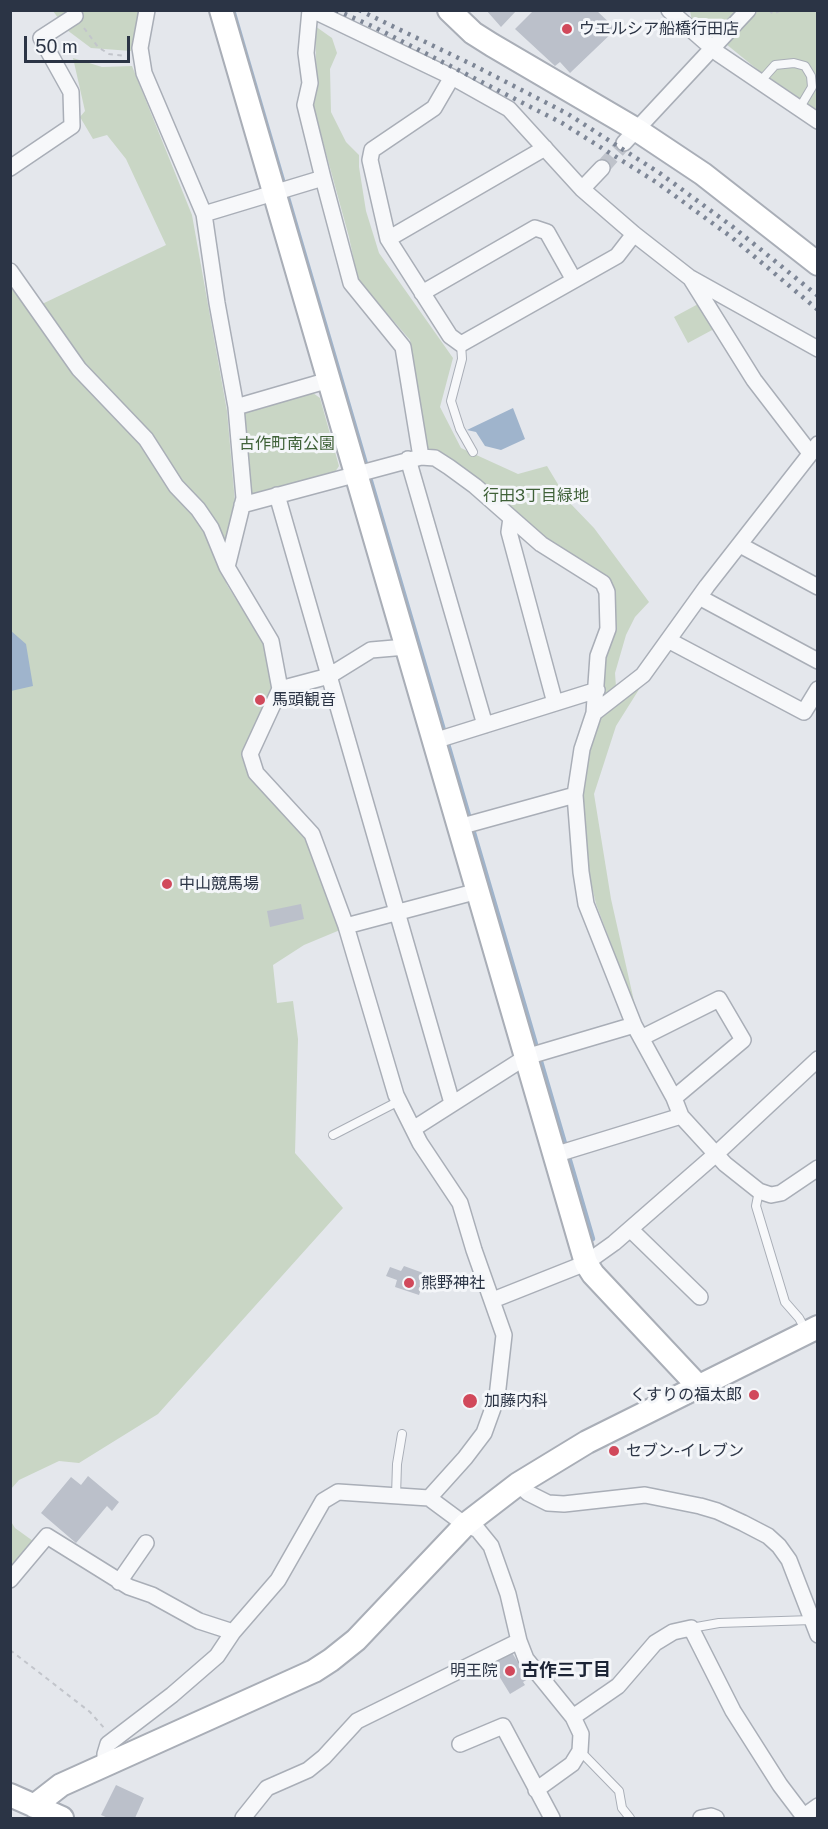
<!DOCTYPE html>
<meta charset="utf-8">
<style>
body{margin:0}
#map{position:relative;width:828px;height:1829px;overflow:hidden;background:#e4e7ec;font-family:"Public Sans",sans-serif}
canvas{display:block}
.frame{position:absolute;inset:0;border:12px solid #2b3445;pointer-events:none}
.scale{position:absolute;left:24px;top:36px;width:106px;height:27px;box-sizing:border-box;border:3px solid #2b3445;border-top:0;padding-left:8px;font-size:18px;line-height:21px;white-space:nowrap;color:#2b3445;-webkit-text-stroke:4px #f4f6f9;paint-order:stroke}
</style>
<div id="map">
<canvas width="828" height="1829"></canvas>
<div class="frame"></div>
<div class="scale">50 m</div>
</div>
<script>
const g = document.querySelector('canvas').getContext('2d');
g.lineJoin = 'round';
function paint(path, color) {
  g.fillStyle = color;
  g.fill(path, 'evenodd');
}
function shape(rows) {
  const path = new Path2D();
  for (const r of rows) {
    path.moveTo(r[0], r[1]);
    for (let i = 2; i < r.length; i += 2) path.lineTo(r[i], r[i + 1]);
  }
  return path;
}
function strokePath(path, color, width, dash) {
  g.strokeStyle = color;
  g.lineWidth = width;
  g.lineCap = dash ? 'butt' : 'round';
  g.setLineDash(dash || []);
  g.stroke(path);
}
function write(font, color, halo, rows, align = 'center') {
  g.font = font + ' "Public Sans","Noto Sans JP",sans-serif';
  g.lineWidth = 6;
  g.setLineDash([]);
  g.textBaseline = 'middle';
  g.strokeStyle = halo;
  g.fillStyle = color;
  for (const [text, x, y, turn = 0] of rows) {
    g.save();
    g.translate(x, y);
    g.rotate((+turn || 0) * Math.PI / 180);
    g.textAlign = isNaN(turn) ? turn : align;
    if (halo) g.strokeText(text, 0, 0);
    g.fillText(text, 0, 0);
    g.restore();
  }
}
const green = shape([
 [53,11,139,11,131,51,91,48,67,30],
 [690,11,736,11,715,33,704,33,692,21],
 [758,11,817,11,817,110,758,70,726,44],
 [315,26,332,38,337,53,330,69,331,112,346,142,359,155,359,167,366,211,379,253,453,358,440,407,461,448,518,474,547,466,568,501,594,528,649,602,635,617,626,635,615,673,617,701,643,683,616,726,594,794,611,899,636,1010,596,904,588,870,582,788,602,692,612,593,545,540,481,482,425,448,410,340,358,280,349,237,313,106,317,89],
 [73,58,102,67,132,66,192,215,227,411,235,502,226,550,148,429,83,366,42,304,166,245,126,159,107,135,93,139,80,117,85,111],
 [11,281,143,443,196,513,220,564,227,585,267,648,274,687,241,755,250,778,307,838,340,930,304,945,273,965,277,1003,293,1001,298,1039,295,1153,343,1208,158,1414,79,1463,59,1461,19,1480,11,1489],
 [700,303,714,329,688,343,674,317],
 [313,393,320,398,339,466,333,475,249,499,241,412],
 [10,1520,15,1528,33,1541,11,1569]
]);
const water = shape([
 [513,408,525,439,501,450,485,446,476,432,467,430],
 [10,630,26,644,33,686,11,691]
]);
const stream = shape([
 [233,10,593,1239]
]);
const building = shape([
 [486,10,517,10,501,27],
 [534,10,596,10,616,29,570,73,560,62,555,66,515,29],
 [301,904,304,919,270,927,267,911],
 [404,1266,426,1274,419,1295,395,1287,397,1280,386,1276,390,1267,401,1271],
 [88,1476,119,1502,112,1511,107,1506,76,1543,41,1513,71,1477,81,1485],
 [511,1651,528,1679,523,1682,525,1685,510,1694,491,1663],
 [116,1785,144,1798,135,1818,108,1818,101,1815]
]);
const streetTunnel = shape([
 [602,168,624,143]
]);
const path = shape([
 [769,10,773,14,782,10],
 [84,28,98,47,109,54,126,56],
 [10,1650,90,1712,105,1729]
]);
const lane = shape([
 [759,83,775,65,794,63,805,66,811,76,812,87,799,109],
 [461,344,462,359,451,401,460,429,473,452],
 [333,1135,399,1101],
 [759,1191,756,1206,785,1302,799,1318,806,1331],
 [396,1496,397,1464,402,1434],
 [691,1628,719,1623,812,1620],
 [580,1751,619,1791,622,1808,630,1818]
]);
const street = shape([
 [147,10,140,48,144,73,204,214,217,303,236,407,244,498,227,567,271,641,280,689,250,754,256,773,312,834,346,926,396,1095,420,1143,460,1203,474,1250,504,1335,497,1397,484,1433,465,1458,429,1498],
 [312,10,452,77,509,109,582,189,634,234,689,277,818,349],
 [669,10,719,54,818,121],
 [452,77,434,108,372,150,370,160,388,239,450,336,461,344,617,256,634,234],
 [624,143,748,10],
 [10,168,72,126,71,92,41,38,75,16],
 [582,189,602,168],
 [204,214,323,178],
 [388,239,545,148],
 [10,271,79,369,146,439,176,486,198,509,211,528,227,567],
 [691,279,754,380,810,453],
 [422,293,535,228,547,232,574,280],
 [236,407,329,380],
 [421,457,435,458,449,467,475,486,541,544,603,583,607,592,608,629,598,656,594,713,582,749,575,795,581,872,586,904,634,1025,674,1098,681,1116,725,1164,759,1191,771,1195,781,1193,818,1168],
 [408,459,485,725],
 [277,495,452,1103],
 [242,505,421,457,403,347,351,283,323,178,305,105,310,83,306,53,310,10],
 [511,518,509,532,555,703],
 [740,545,818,587],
 [699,597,818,661],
 [668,640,804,712,818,689],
 [280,689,329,676,371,650,406,647],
 [594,713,643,675,707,586,818,444],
 [434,741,597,690],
 [459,827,575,795],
 [346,926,478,891],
 [641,1038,719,999,743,1040,674,1098],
 [413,1129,526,1057,634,1025],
 [554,1155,681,1116],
 [630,1229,700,1297],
 [493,1300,586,1263,614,1243,716,1154,818,1059],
 [518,1484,528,1493,548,1503,564,1504,645,1495,700,1506,717,1511,743,1523,768,1536,779,1546,789,1560,818,1635],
 [10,1580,47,1536,129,1587,152,1595,199,1621,233,1632],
 [119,1582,146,1543],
 [573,1717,618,1686,655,1643,673,1632,691,1628,733,1711,780,1785,805,1818],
 [460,1744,503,1726,552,1818],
 [105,1764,105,1754,108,1744,172,1695,217,1656,233,1632,278,1580,323,1501,338,1492,429,1498,460,1521,478,1530,491,1546,508,1594,519,1641,526,1659,573,1717,581,1734,580,1751,572,1764,536,1790],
 [804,1816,818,1806],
 [243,1818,267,1788,308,1770,324,1757,357,1721,519,1641],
 [701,1818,711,1816,716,1818]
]);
const secondary = shape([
 [221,10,586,1263,593,1274,699,1387],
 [449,10,473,33,492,45,637,130,703,174,818,264],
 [10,1795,62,1818],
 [34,1806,61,1785,314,1671,331,1660,356,1640,466,1524,518,1484,587,1442,818,1327]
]);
const rail = shape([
 [336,10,374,27,562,123,656,182,730,236,818,310],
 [359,10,473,65,568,114,661,174,733,227,818,296]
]);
const markers = [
 [567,29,6,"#d1495b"],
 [260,700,6,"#d1495b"],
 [167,884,6,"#d1495b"],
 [409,1283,6,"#d1495b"],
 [754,1395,6,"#d1495b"],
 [470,1401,8,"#d1495b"],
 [614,1451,6,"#d1495b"],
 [510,1671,6,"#d1495b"]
];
const poiNames = [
 ["ウエルシア船橋行田店",579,29],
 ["馬頭観音",272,700],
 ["中山競馬場",179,884],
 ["熊野神社",421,1283],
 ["くすりの福太郎",742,1395,"right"],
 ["加藤内科",484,1401],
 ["セブン-イレブン",626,1451],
 ["明王院",498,1671,"right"]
];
const parkNames = [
 ["古作町南公園",287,444],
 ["行田3丁目緑地",536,496]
];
const neighbourhoodNames = [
 ["古作三丁目",566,1670]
];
paint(green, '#c9d6c5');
paint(water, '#9fb4cc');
strokePath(stream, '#9fb4cc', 4.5);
paint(building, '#bbc0ca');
strokePath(streetTunnel, '#bfc3cb', 15, [15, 8]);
strokePath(lane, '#a9aeb7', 10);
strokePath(street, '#a9aeb7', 18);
strokePath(secondary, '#a9aeb7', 26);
strokePath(path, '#c2c5cb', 2, [4.5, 4.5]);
strokePath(lane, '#f7f8fa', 8);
strokePath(street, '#f7f8fa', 15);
strokePath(secondary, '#fff', 22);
strokePath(rail, '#7d8696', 4.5, [3, 6]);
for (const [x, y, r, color] of markers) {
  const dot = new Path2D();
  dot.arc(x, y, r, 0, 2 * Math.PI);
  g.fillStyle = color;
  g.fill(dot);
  strokePath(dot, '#f4f6f9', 2);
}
write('16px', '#2b3445', '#f4f6f9', poiNames, 'left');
write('16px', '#3f6138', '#f4f6f9', parkNames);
write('bold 18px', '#1d2536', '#f4f6f9', neighbourhoodNames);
</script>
